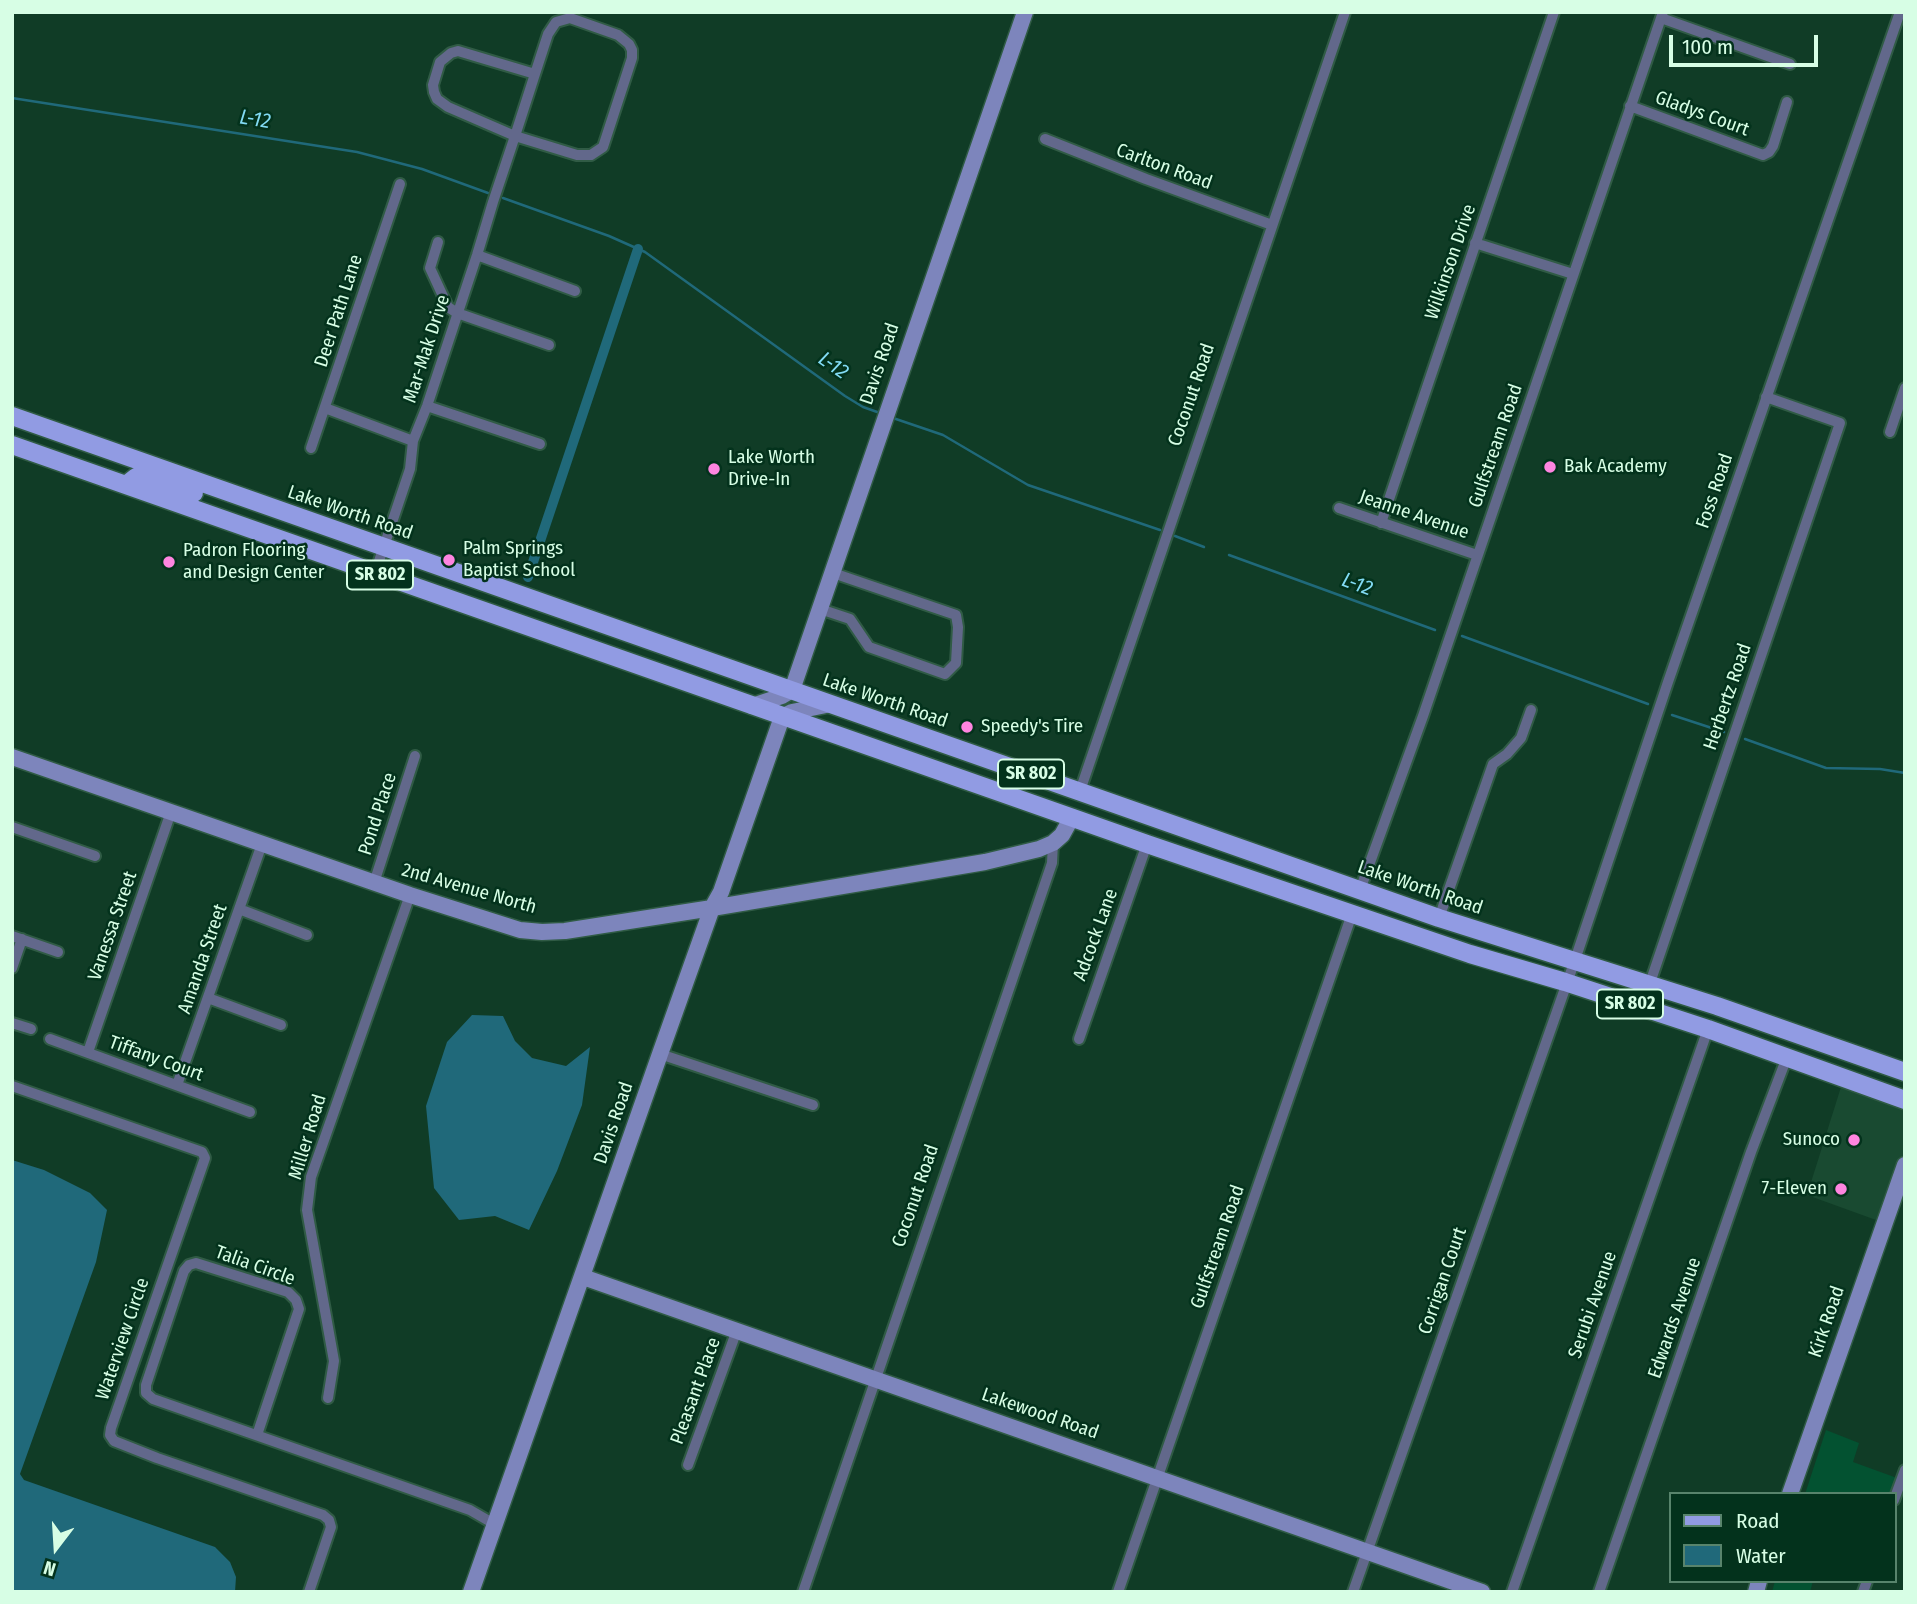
<!DOCTYPE html>
<style>
body{margin:0}
#map{position:relative;width:1917px;height:1604px;overflow:hidden;background:#103c26;font-family:"Fira Sans Condensed",sans-serif}
canvas{display:block}
.frame{position:absolute;inset:0;border:14px solid #d7fee5;pointer-events:none}
.legend{position:absolute;left:1669px;top:1492px;width:228px;height:91px;box-sizing:border-box;background:#03321c;border:2px solid #58846c;margin:0;padding:9px 12px;list-style:none;font-size:21px;color:#d7fee5}
.legend li{display:flex;align-items:center;gap:14px;height:35px}
.legend b{width:35px;border:2px solid #58846c}
.north{position:absolute;left:21px;top:1513px;width:70px;height:70px;-webkit-text-stroke:5px #03321c;paint-order:stroke;rotate:197deg;font-size:19px;font-weight:700;line-height:28px;text-align:center;color:#d7fee5}
.north::after{content:'';display:block;margin:auto;width:24px;height:32px;background:#d7fee5;clip-path:polygon(50% 0,100% 100%,50% 72%,0 100%)}
.scale{position:absolute;left:1669px;top:35px;width:149px;height:32px;box-sizing:border-box;border:4px solid #d7fee5;border-top:0;padding-left:9px;font-size:21px;line-height:24px;white-space:nowrap;color:#d7fee5;-webkit-text-stroke:5px #03321c;paint-order:stroke}
</style>
<div id="map">
<canvas width="1917" height="1604"></canvas>
<div class="frame"></div>
<ul class="legend">
<li><b style="height:9px;background:#919be3"></b>Road</li>
<li><b style="height:19px;background:#20697a"></b>Water</li>
</ul>
<div class="north">N</div>
<div class="scale">100 m</div>
</div>
<script>
const g = document.querySelector('canvas').getContext('2d');
g.lineJoin = 'round';
function paint(path, color) {
  g.fillStyle = color;
  g.fill(path, 'evenodd');
}
function shape(rows) {
  const path = new Path2D();
  for (const r of rows) {
    path.moveTo(r[0], r[1]);
    for (let i = 2; i < r.length; i += 2) path.lineTo(r[i], r[i + 1]);
  }
  return path;
}
function strokePath(path, color, width, dash) {
  g.strokeStyle = color;
  g.lineWidth = width;
  g.lineCap = dash ? 'butt' : 'round';
  g.setLineDash(dash || []);
  g.stroke(path);
}
function write(font, color, halo, rows, align = 'center') {
  g.font = font + ' "Fira Sans Condensed",sans-serif';
  g.lineWidth = 5;
  g.setLineDash([]);
  g.textBaseline = 'middle';
  g.strokeStyle = halo;
  g.fillStyle = color;
  for (const [text, x, y, turn = 0] of rows) {
    g.save();
    g.translate(x, y);
    g.rotate((+turn || 0) * Math.PI / 180);
    g.textAlign = isNaN(turn) ? turn : align;
    if (halo) g.strokeText(text, 0, 0);
    g.fillText(text, 0, 0);
    g.restore();
  }
}
const built = shape([
 [1841,1087,1905,1110,1905,1195,1887,1189,1876,1220,1807,1195]
]);
const green = shape([
 [1826,1430,1859,1443,1853,1462,1897,1478,1892,1494,1805,1494],
 [1775,1581,1813,1581,1810,1592,1772,1592]
]);
const water = shape([
 [472,1015,503,1016,515,1041,532,1058,566,1066,590,1047,582,1105,557,1171,529,1230,495,1216,459,1220,434,1188,426,1106,447,1042],
 [12,1160,44,1170,90,1193,107,1210,96,1262,20,1474,24,1480,215,1547,230,1562,236,1577,235,1592,12,1592]
]);
const stream = shape([
 [12,98,357,152,422,169,488,193],
 [503,198,609,236,645,252,845,396,863,407,880,413],
 [893,418,943,435,1028,485,1160,530],
 [1175,536,1204,547],
 [1229,555,1435,630],
 [1462,636,1648,704],
 [1672,715,1724,732],
 [1745,739,1826,768,1880,769,1905,773]
]);
const canal = shape([
 [528,577,638,249]
]);
const street = shape([
 [1661,18,1790,64],
 [1630,106,1763,155,1769,152,1773,146,1787,102],
 [1045,139,1146,179,1272,225],
 [438,242,430,268,448,307,457,313,549,345],
 [1475,243,1573,274],
 [477,255,575,291],
 [427,406,540,444],
 [325,408,413,441],
 [1890,432,1905,388],
 [311,448,400,184],
 [1339,508,1477,555],
 [1381,523,1554,12],
 [375,573,410,469,413,441,427,406,477,255,493,202,515,136,535,74,548,34,556,22,570,18,618,35,629,44,632,50,632,58,603,147,591,155,577,155,515,136,448,107,437,99,434,92,433,85,440,62,451,53,458,51,535,74],
 [820,609,850,619,869,647,945,674,956,663,958,627,956,615,833,573],
 [1080,791,1345,12],
 [12,827,95,856],
 [374,883,415,756],
 [1360,890,1423,716,1663,12],
 [239,909,307,935],
 [1439,918,1493,764,1507,754,1521,738,1531,710],
 [12,936,58,952],
 [12,968,22,939],
 [1650,983,1840,423,1766,397],
 [208,998,281,1025],
 [12,1023,31,1029],
 [50,1039,250,1112],
 [1079,1039,1147,844],
 [88,1052,171,812],
 [660,1054,813,1105],
 [177,1085,262,844],
 [12,1086,202,1152,205,1158,111,1428,110,1435,114,1441,157,1458,323,1515,329,1520,331,1527,309,1592],
 [328,1398,334,1361,307,1210,311,1177,410,895],
 [257,1435,299,1309,296,1300,288,1292,196,1263,189,1265,184,1271,146,1385,146,1393,153,1399,470,1510,489,1521,498,1520],
 [688,1465,737,1330],
 [1894,1500,1905,1470],
 [803,1592,1052,863,1053,843],
 [1118,1592,1352,914],
 [1353,1592,1575,960,1668,682,1900,12],
 [1512,1592,1708,1029],
 [1599,1592,1751,1152,1787,1057],
 [1863,1592,1867,1581]
]);
const secondary = shape([
 [752,706,782,696,792,690,1025,12],
 [12,757,410,895,520,930,542,932,565,931,712,908,985,862,1039,849,1053,843,1062,835,1072,817],
 [583,1277,1482,1592],
 [1790,1494,1905,1165],
 [471,1592,660,1054,712,908,721,892,782,717,792,712,831,704],
 [1756,1592,1759,1581]
]);
const primary = shape([
 [12,416,1439,918,1717,1006,1905,1072],
 [12,445,1147,844,1470,954,1565,982,1708,1029,1905,1100],
 [126,485,136,477,146,477,194,493]
]);
const markers = [
 [1550,467,7,"#fe85e0"],
 [714,469,7,"#fe85e0"],
 [449,560,7,"#fe85e0"],
 [169,562,7,"#fe85e0"],
 [967,727,7,"#fe85e0"],
 [1854,1140,7,"#fe85e0"],
 [1841,1189,7,"#fe85e0"]
];
const shields = [
 [380,575,66],
 [1031,774,66],
 [1630,1004,66]
];
const shieldNames = [
 ["SR 802",380,575],
 ["SR 802",1031,774],
 ["SR 802",1630,1004]
];
const streetNames = [
 ["Gladys Court",1702,114,20],
 ["Carlton Road",1164,167,20],
 ["Wilkinson Drive",1451,262,-71],
 ["Deer Path Lane",339,311,-72],
 ["Mar-Mak Drive",427,349,-72],
 ["Davis Road",880,364,-71],
 ["Coconut Road",1192,395,-71],
 ["Gulfstream Road",1496,446,-71],
 ["Foss Road",1715,491,-71],
 ["Lake Worth Road",350,513,19],
 ["Jeanne Avenue",1414,515,19],
 ["Herbertz Road",1728,697,-71],
 ["Lake Worth Road",885,701,19],
 ["Pond Place",378,814,-72],
 ["Lake Worth Road",1420,888,19],
 ["2nd Avenue North",469,889,16],
 ["Vanessa Street",113,926,-71],
 ["Adcock Lane",1096,935,-70],
 ["Amanda Street",203,959,-71],
 ["Tiffany Court",156,1059,20],
 ["Davis Road",614,1123,-71],
 ["Miller Road",308,1137,-73],
 ["Coconut Road",916,1196,-71],
 ["Gulfstream Road",1218,1247,-71],
 ["Talia Circle",255,1266,20],
 ["Corrigan Court",1443,1281,-71],
 ["Serubi Avenue",1593,1305,-71],
 ["Edwards Avenue",1675,1318,-71],
 ["Kirk Road",1827,1322,-71],
 ["Waterview Circle",123,1339,-71],
 ["Pleasant Place",696,1391,-70],
 ["Lakewood Road",1040,1414,19]
];
const poiNames = [
 ["Lake Worth",728,458],
 ["Drive-In",728,480],
 ["Bak Academy",1564,467],
 ["Palm Springs",463,549],
 ["Baptist School",463,571],
 ["Padron Flooring",183,551],
 ["and Design Center",183,573],
 ["Speedy's Tire",981,727],
 ["Sunoco",1840,1140,"right"],
 ["7-Eleven",1827,1189,"right"]
];
const waterNames = [
 ["L-12",255,120,9],
 ["L-12",833,366,35],
 ["L-12",1357,585,20]
];
paint(built, '#194a31');
paint(green, '#035231');
paint(water, '#20697a');
strokePath(stream, '#20697a', 2.5);
strokePath(canal, '#20697a', 10);
strokePath(street, '#305b45', 14);
strokePath(secondary, '#305b45', 19);
strokePath(primary, '#305b45', 21);
strokePath(street, '#62688b', 10);
strokePath(secondary, '#7d85bc', 16);
strokePath(primary, '#919be3', 18);
for (const [x, y, r, color] of markers) {
  const dot = new Path2D();
  dot.arc(x, y, r, 0, 2 * Math.PI);
  g.fillStyle = color;
  g.fill(dot);
  strokePath(dot, '#03321c', 2.5);
}
for (const [x, y, w] of shields) {
  const box = new Path2D();
  box.roundRect(x - w / 2, y - 14.5, w, 29, 5);
  g.fillStyle = '#03321c';
  g.fill(box);
  strokePath(box, '#d7fee5', 2);
}
write('bold 18px', '#d7fee5', null, shieldNames);
write('19px', '#d7fee5', '#03321c', streetNames);
write('19px', '#d7fee5', '#03321c', poiNames, 'left');
write('italic 21px', '#82dbf4', '#03321c', waterNames);
</script>
